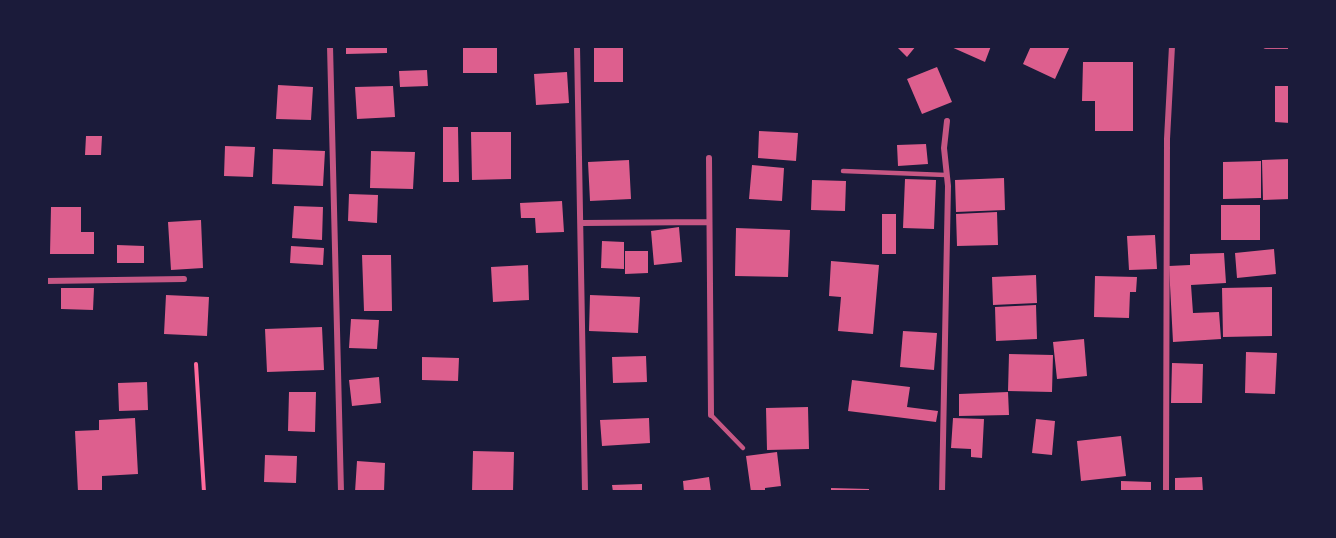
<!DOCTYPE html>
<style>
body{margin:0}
#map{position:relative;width:1336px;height:538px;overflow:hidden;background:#1b1b3a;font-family:"Open Sans",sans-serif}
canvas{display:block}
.frame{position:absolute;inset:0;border:48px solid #1b1b3a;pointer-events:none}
</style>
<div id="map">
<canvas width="1336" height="538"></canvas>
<div class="frame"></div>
</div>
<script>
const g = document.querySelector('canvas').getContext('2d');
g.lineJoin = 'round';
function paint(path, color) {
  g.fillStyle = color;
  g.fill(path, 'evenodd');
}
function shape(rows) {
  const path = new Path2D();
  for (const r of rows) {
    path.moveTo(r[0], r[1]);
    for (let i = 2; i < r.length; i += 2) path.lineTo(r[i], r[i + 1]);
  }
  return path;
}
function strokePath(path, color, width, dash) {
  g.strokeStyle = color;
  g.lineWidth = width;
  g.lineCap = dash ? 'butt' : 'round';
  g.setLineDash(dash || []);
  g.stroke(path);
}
const building = shape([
 [346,46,387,46,387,53,346,54],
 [463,46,497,46,497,73,463,73],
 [594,46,623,46,623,82,594,82],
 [896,46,916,46,907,57],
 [949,46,991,46,985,62],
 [1031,46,1070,46,1055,79,1023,64],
 [1083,62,1133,62,1133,131,1095,131,1095,101,1082,101],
 [937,67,952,102,922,114,907,79],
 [427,70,428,86,400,87,399,71],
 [567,72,569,103,536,105,534,74],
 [278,85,313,87,311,120,276,119],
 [393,86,395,117,357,119,355,87],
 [1275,86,1290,86,1290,123,1275,122],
 [443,127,458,127,459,182,443,182],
 [759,131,798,133,796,161,758,158],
 [471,132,511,132,511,179,472,180],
 [86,136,102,136,101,155,85,155],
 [926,144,928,164,898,166,897,145],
 [225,146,255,147,253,177,224,176],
 [273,149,325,151,323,186,272,184],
 [371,151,415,152,413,189,370,188],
 [1290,159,1290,199,1263,200,1262,160],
 [629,160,631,199,590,201,588,162],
 [1261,161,1261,198,1223,199,1223,162],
 [752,165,784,168,782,201,749,199],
 [1004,178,1005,210,956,212,955,180],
 [905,179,936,180,934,229,903,228],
 [812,180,846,181,845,211,811,210],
 [349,194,378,195,377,223,348,221],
 [562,201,564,232,536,233,535,218,521,218,520,203],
 [1221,205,1260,205,1260,240,1221,240],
 [294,206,323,207,322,240,292,238],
 [51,207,81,207,81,232,94,232,94,254,50,254],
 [997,212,998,245,957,246,956,214],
 [882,214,896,214,896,254,882,254],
 [201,220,203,268,171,270,168,222],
 [679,227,682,262,654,265,651,231],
 [736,228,790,230,788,277,735,276],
 [1155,235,1157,269,1129,270,1127,236],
 [602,241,624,242,624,269,601,268],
 [117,245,144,246,144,263,117,263],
 [291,246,324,248,323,265,290,263],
 [1274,249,1276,274,1237,278,1235,253],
 [625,251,648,251,648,273,625,274],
 [1224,253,1226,283,1191,285,1193,313,1219,312,1221,339,1173,342,1169,266,1190,265,1190,254],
 [362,255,391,255,392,311,364,311],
 [831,261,879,265,873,334,838,331,841,297,829,296],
 [528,265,529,300,493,302,491,267],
 [1036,275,1037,303,993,305,992,277],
 [1095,276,1137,277,1136,292,1130,292,1129,318,1094,317],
 [1272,287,1272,336,1223,337,1222,288],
 [61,288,94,288,93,310,61,309],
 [166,295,209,297,207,336,164,334],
 [590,295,640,297,638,333,589,331],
 [1036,305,1037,339,996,341,995,307],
 [351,319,379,320,377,349,349,348],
 [322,327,324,370,267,372,265,329],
 [903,331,937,333,934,370,900,367],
 [1084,339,1087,376,1057,379,1053,342],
 [1246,352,1277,353,1275,394,1245,393],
 [1009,354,1053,355,1052,392,1008,391],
 [646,356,647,382,613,383,612,357],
 [422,357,459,358,458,381,422,380],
 [1172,363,1203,364,1202,403,1171,403],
 [379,377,381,403,352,406,349,380],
 [852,380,910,387,907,407,938,411,936,422,848,411],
 [147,382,148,410,119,411,118,383],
 [289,392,316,392,315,432,288,431],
 [1008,392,1009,415,959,416,959,394],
 [808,407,809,449,767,450,766,408],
 [135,418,138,474,102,476,102,492,78,492,75,431,99,430,99,420],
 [649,418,650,443,602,446,600,420],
 [953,418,984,419,982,458,971,457,971,449,951,448],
 [1036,419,1055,421,1052,455,1032,453],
 [1121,436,1126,476,1081,481,1077,441],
 [473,451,514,452,513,492,472,492],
 [777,452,781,486,765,488,765,492,751,492,746,456],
 [265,455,297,456,296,483,264,482],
 [357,461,385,463,384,492,355,492],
 [709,477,711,492,684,492,683,481],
 [1202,477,1203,492,1175,492,1175,478],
 [1121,481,1151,482,1151,492,1121,492],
 [642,484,642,492,613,492,612,485],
 [831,488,869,489,869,492,831,492]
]);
const path = shape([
 [196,364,204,492]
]);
const service = shape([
 [843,171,946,175],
 [711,415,743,448]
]);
const minor = shape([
 [330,46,341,492],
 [577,46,585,492],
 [1266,46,1288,46],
 [709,158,711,415],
 [582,223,708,222],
 [46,281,184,279],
 [942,492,948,186,944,148,947,121],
 [1166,492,1167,139,1172,46]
]);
paint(building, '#dd5f8e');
strokePath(path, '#ff6b9d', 4);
strokePath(service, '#c65784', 4.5);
strokePath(minor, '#c65784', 6);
</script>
